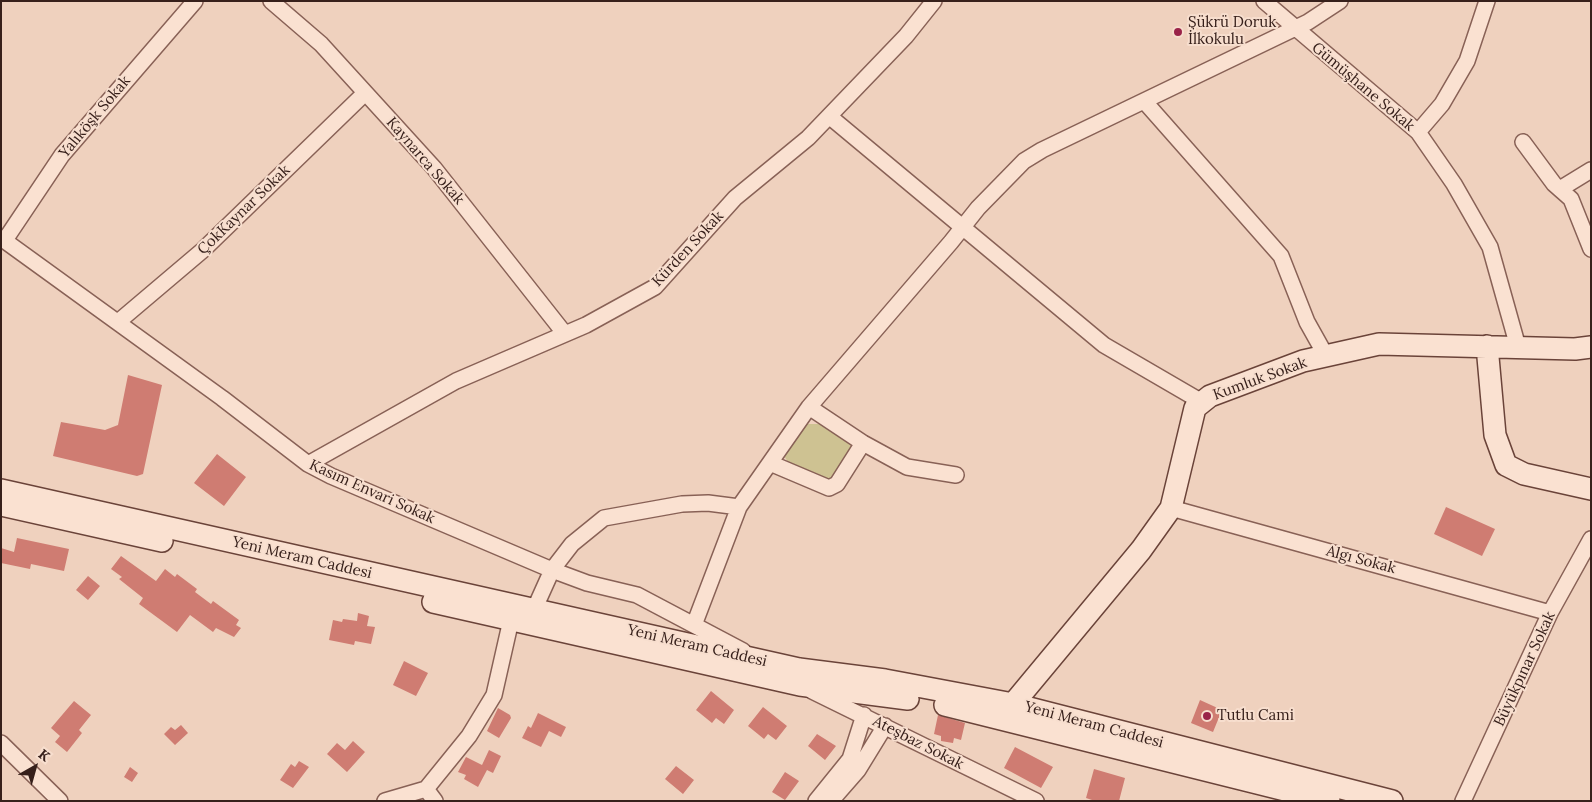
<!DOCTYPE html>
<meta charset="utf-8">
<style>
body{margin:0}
#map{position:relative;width:1592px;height:802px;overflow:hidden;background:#efd1be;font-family:Lora,serif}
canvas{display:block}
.frame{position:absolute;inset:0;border:2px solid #37201b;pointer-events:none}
.north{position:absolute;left:10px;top:742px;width:50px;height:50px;-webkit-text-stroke:4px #f7dece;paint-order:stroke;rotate:38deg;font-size:14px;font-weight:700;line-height:20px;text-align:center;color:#37201b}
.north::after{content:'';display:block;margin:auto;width:18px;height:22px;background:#37201b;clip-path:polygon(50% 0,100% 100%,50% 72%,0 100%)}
</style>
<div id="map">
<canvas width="1592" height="802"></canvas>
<div class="frame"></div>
<div class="north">K</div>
</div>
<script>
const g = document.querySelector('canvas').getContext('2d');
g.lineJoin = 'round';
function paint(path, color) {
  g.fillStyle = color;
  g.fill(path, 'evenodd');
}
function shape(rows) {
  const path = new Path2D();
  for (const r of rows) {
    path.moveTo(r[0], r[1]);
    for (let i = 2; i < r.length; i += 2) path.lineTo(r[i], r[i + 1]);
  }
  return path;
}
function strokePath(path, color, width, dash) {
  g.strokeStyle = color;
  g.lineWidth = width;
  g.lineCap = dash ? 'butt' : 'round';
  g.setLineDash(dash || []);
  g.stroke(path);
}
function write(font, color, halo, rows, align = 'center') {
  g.font = font + ' Lora,serif';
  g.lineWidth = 4;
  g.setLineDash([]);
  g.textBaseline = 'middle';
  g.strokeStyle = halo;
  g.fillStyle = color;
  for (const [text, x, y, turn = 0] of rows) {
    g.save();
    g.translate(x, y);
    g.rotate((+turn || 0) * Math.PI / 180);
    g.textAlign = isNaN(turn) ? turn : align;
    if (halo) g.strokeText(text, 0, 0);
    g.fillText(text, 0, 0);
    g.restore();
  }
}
const green = shape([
 [806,424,820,424,852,442,852,452,834,479,825,482,789,464,783,454]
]);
const building = shape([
 [128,375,162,385,143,474,137,476,53,456,61,422,105,430,118,425],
 [217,454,246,477,224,506,194,483],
 [1446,507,1495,529,1482,556,1434,534],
 [17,538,69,549,64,571,31,564,30,569,1,563,1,548,14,552],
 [121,556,156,581,165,569,175,577,177,574,197,589,195,592,211,604,213,601,239,620,236,625,241,628,234,637,216,628,213,632,190,615,177,632,139,604,143,598,119,579,122,577,111,569],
 [88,576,100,586,88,600,76,590],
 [358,613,369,616,367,626,375,627,371,644,355,641,354,645,329,640,333,620,342,622,343,619,357,621],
 [404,661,428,673,416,696,393,685],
 [711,691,734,710,724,724,716,718,712,723,696,710],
 [1200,700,1222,710,1213,732,1191,723],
 [74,701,91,715,79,730,82,733,67,752,55,742,60,736,51,728],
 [763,707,787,726,776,740,768,734,764,739,748,726],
 [498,708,510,715,511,718,499,738,487,731],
 [538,713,566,727,561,737,549,731,541,747,522,738,528,726,531,728],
 [938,715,965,723,961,740,954,738,953,743,941,741,941,736,934,734],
 [181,725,188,733,175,745,164,734,171,727,175,730],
 [817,734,836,746,825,760,808,746],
 [353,741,365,752,347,772,327,754,337,743,345,750],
 [1015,747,1053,767,1041,788,1004,768],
 [489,750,501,756,493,773,487,770,478,787,464,779,466,775,458,772,466,757,482,765],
 [299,761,309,767,293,788,280,780,291,764,295,767],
 [676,766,694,780,683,794,665,779],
 [130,767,138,773,132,782,124,777],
 [1094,769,1125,778,1119,801,1095,801,1086,798],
 [785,772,799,781,785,800,772,792]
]);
const street = shape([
 [271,1,321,44,434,168,565,334],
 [1264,1,1418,132,1454,184,1490,247,1518,347],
 [1145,102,1281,256,1307,322,1326,356],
 [829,116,1104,345,1202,402],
 [1418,132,1442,104,1467,61,1487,1],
 [1523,142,1554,184,1571,199,1591,249],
 [1560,189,1591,170],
 [1,238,222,398,308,464,331,476,552,570,587,583,637,595,743,651],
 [5,240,62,155,195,1],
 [118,322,203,250,365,93],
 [809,407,863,443,907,467,956,475],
 [770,463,829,488,837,484,863,443],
 [308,464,456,381,586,325,655,287,735,198,808,138,906,36,934,1],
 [1171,508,1550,613],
 [534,610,552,570,572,544,604,518,682,504,708,503,739,507],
 [694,625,739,507,809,407,951,242,978,208,1024,161,1042,150,1308,22,1340,1],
 [812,691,1036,801],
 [1,743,60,801],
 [426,789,469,736,494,695,511,620],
 [385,801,426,789,435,801],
 [816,801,850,759,864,715],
 [831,801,858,770,885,726],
 [1463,801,1550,613,1591,539]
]);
const secondary = shape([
 [1487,346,1495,435,1506,465,1524,474,1591,489],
 [1,490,799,669,885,680,1013,704,1392,801],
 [1,505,162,541],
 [433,602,800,685,908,699],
 [1013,704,1141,550,1171,508,1195,408,1210,396,1303,361,1379,344,1575,349,1591,347],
 [945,705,1329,801]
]);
const markers = [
 [1178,32,5,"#9a2349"],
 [1207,716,5,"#9a2349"]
];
const poiNames = [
 ["Şükrü Doruk",1188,23],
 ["İlkokulu",1188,40],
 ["Tutlu Cami",1217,716]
];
const streetNames = [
 ["Gümüşhane Sokak",1363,87,40],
 ["Yalıköşk Sokak",95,117,-50],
 ["Kaynarca Sokak",425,161,49],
 ["ÇokKaynar Sokak",244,210,-44],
 ["Kürden Sokak",688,249,-47],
 ["Kumluk Sokak",1260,379,-20],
 ["Kasım Envari Sokak",372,492,24],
 ["Yeni Meram Caddesi",302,558,13],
 ["Algı Sokak",1361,560,15],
 ["Yeni Meram Caddesi",697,646,13],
 ["Büyükpınar Sokak",1525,669,-65],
 ["Yeni Meram Caddesi",1094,725,15],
 ["Ateşbaz Sokak",918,743,27]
];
paint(green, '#cec292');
paint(building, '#cf7c72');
strokePath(street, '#886156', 18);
strokePath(secondary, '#6a4339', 24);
strokePath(street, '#fae1d1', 15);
strokePath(secondary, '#fae1d1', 21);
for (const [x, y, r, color] of markers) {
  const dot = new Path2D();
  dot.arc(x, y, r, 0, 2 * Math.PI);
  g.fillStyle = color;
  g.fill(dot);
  strokePath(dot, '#f7dece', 2);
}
write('15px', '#37201b', '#f7dece', poiNames, 'left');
write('15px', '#37201b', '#f7dece', streetNames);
</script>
